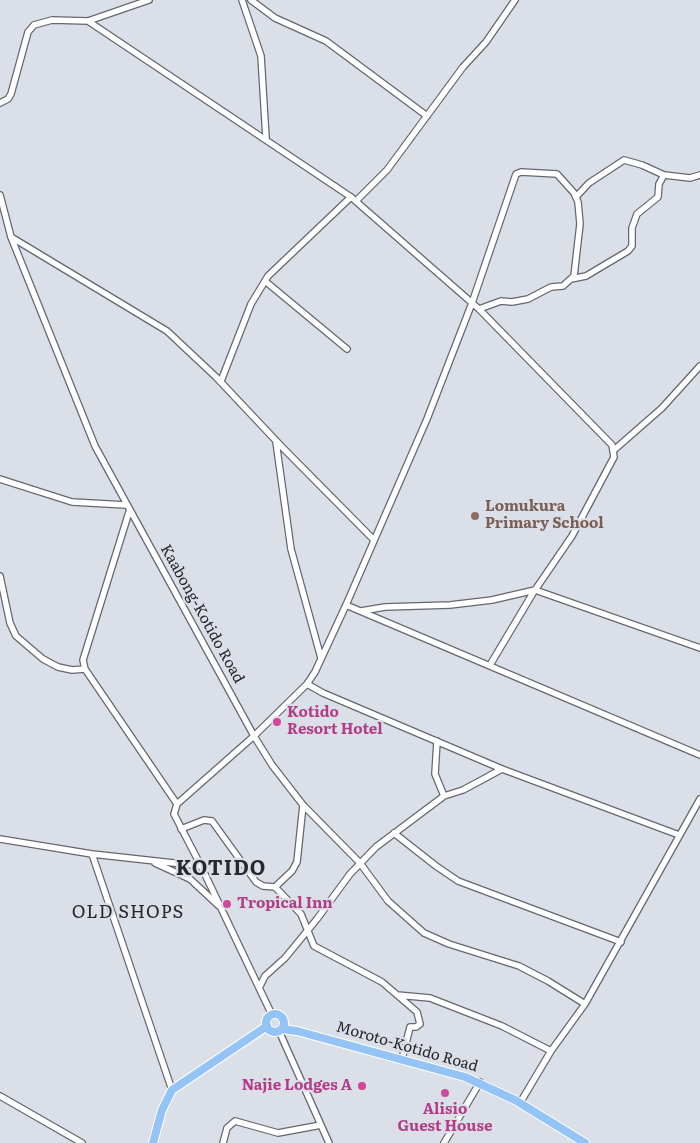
<!DOCTYPE html>
<style>
body{margin:0}
canvas{display:block;background:#dbdfe8}
</style>
<canvas width="700" height="1143"></canvas>
<script>
const g = document.querySelector('canvas').getContext('2d');
g.lineJoin = 'round';
function shape(rows) {
  const path = new Path2D();
  for (const r of rows) {
    if (r.length === 3) {
      path.moveTo(r[0] + r[2], r[1]);
      path.arc(r[0], r[1], r[2], 0, 2 * Math.PI);
      continue;
    }
    path.moveTo(r[0], r[1]);
    for (let i = 2; i < r.length; i += 2) path.lineTo(r[i], r[i + 1]);
  }
  return path;
}
function strokePath(path, color, width, dash) {
  g.strokeStyle = color;
  g.lineWidth = width;
  g.lineCap = dash ? 'butt' : 'round';
  g.setLineDash(dash || []);
  g.stroke(path);
}
function write(font, color, halo, rows, align = 'center') {
  g.font = font + ' Literata,serif';
  g.lineWidth = 4.5;
  g.setLineDash([]);
  g.textBaseline = 'middle';
  g.strokeStyle = halo;
  g.fillStyle = color;
  for (const [text, x, y, turn = 0] of rows) {
    g.save();
    g.translate(x, y);
    g.rotate((+turn || 0) * Math.PI / 180);
    g.textAlign = isNaN(turn) ? turn : align;
    if (halo) g.strokeText(text, 0, 0);
    g.fillText(text, 0, 0);
    g.restore();
  }
}
const minor = shape([
 [242,0,261,56,266,138],
 [251,0,275,18,326,41,427,116],
 [88,21,351,197,479,309,612,445,614,457,572,536,533,593,490,665],
 [0,103,8,99,11,94,28,32,34,25,52,20,88,21,149,0],
 [0,195,11,237,95,446,254,736,177,804,174,814,201,866,272,1015],
 [576,197,589,183,624,160,642,165,664,175,690,178,700,175],
 [356,201,387,170,463,67,486,42,515,0],
 [11,237,167,331,216,377,281,446,373,539],
 [571,279,586,276,628,251,632,246,632,228,637,214,658,197,659,184,664,175],
 [265,281,347,349],
 [479,309,501,301,512,302,528,299,551,287,563,286,574,276,580,224,578,202,574,193,557,174,521,172,516,174,472,303,427,419,346,605,315,672,307,684,254,736,272,765,303,805,360,863,388,901,424,933,449,944,519,966,548,981,585,1004],
 [221,381,251,304,268,276,351,197],
 [276,442,291,549,321,658],
 [614,450,662,408,700,366],
 [0,479,72,502,126,505],
 [129,512,83,660,85,669,177,804],
 [0,576,10,623,16,636,43,659,58,667,72,670,85,669],
 [346,605,700,755],
 [361,611,385,607,450,605,492,600,535,590,700,648],
 [307,684,323,693,502,769,679,835],
 [437,741,435,774,444,796],
 [181,829,204,820,212,821,256,882,263,886,275,887,301,914,314,946,382,982,417,1012,420,1024,416,1027,410,1027,402,1059],
 [394,833,436,866,458,881,621,942],
 [0,839,92,854,201,866],
 [92,854,172,1090],
 [155,863,190,879,219,906],
 [275,887,292,871,297,862,303,805],
 [260,986,265,976,285,958,317,919,350,874,376,847,444,796,463,790,502,769],
 [397,995,430,998,502,1026,551,1051],
 [279,1031,329,1143],
 [0,1096,82,1143],
 [520,1103,551,1051,585,1004,700,799],
 [223,1143,227,1128,235,1121,278,1133,321,1125],
 [444,1143,480,1082]
]);
const major = shape([
 [275,1023,9],
 [282,1029,297,1031,465,1077,515,1100,585,1143],
 [153,1143,162,1110,172,1090,267,1026]
]);
const markers = [
 [475,516,5,"#8d6e63"],
 [277,722,5,"#d1479c"],
 [227,904,5,"#d1479c"],
 [362,1086,5,"#d1479c"],
 [445,1093,5,"#d1479c"]
];
const educationNames = [
 ["Lomukura",485,507],
 ["Primary School",485,524]
];
const streetNames = [
 ["Kaabong-Kotido Road",202,614,61],
 ["Moroto-Kotido Road",407,1047,16]
];
const hotelNames = [
 ["Kotido",287,713],
 ["Resort Hotel",287,730],
 ["Tropical Inn",237,904],
 ["Najie Lodges A",352,1086,"right"],
 ["Alisio",445,1110,"center"],
 ["Guest House",445,1127,"center"]
];
const quarterNames = [
 ["OLD SHOPS",128,913]
];
const districtNames = [
 ["KOTIDO",221,869]
];
strokePath(minor, '#64676f', 8);
strokePath(major, '#fff', 10);
strokePath(minor, '#fff', 5.5);
strokePath(major, '#94c3f5', 8);
for (const [x, y, r, color] of markers) {
  const dot = new Path2D();
  dot.arc(x, y, r, 0, 2 * Math.PI);
  g.fillStyle = color;
  g.fill(dot);
  strokePath(dot, '#dbdfe8', 2);
}
write('bold 15px', '#785e54', '#dbdfe8', educationNames, 'left');
write('15px', '#27282c', '#dbdfe8', streetNames);
write('bold 15px', '#b23c85', '#dbdfe8', hotelNames, 'left');
g.letterSpacing = '1px';
write('18px', '#27282c', '#dbdfe8', quarterNames);
g.letterSpacing = '0px';
g.letterSpacing = '1px';
write('bold 20px', '#27282c', '#dbdfe8', districtNames);
g.letterSpacing = '0px';
</script>
